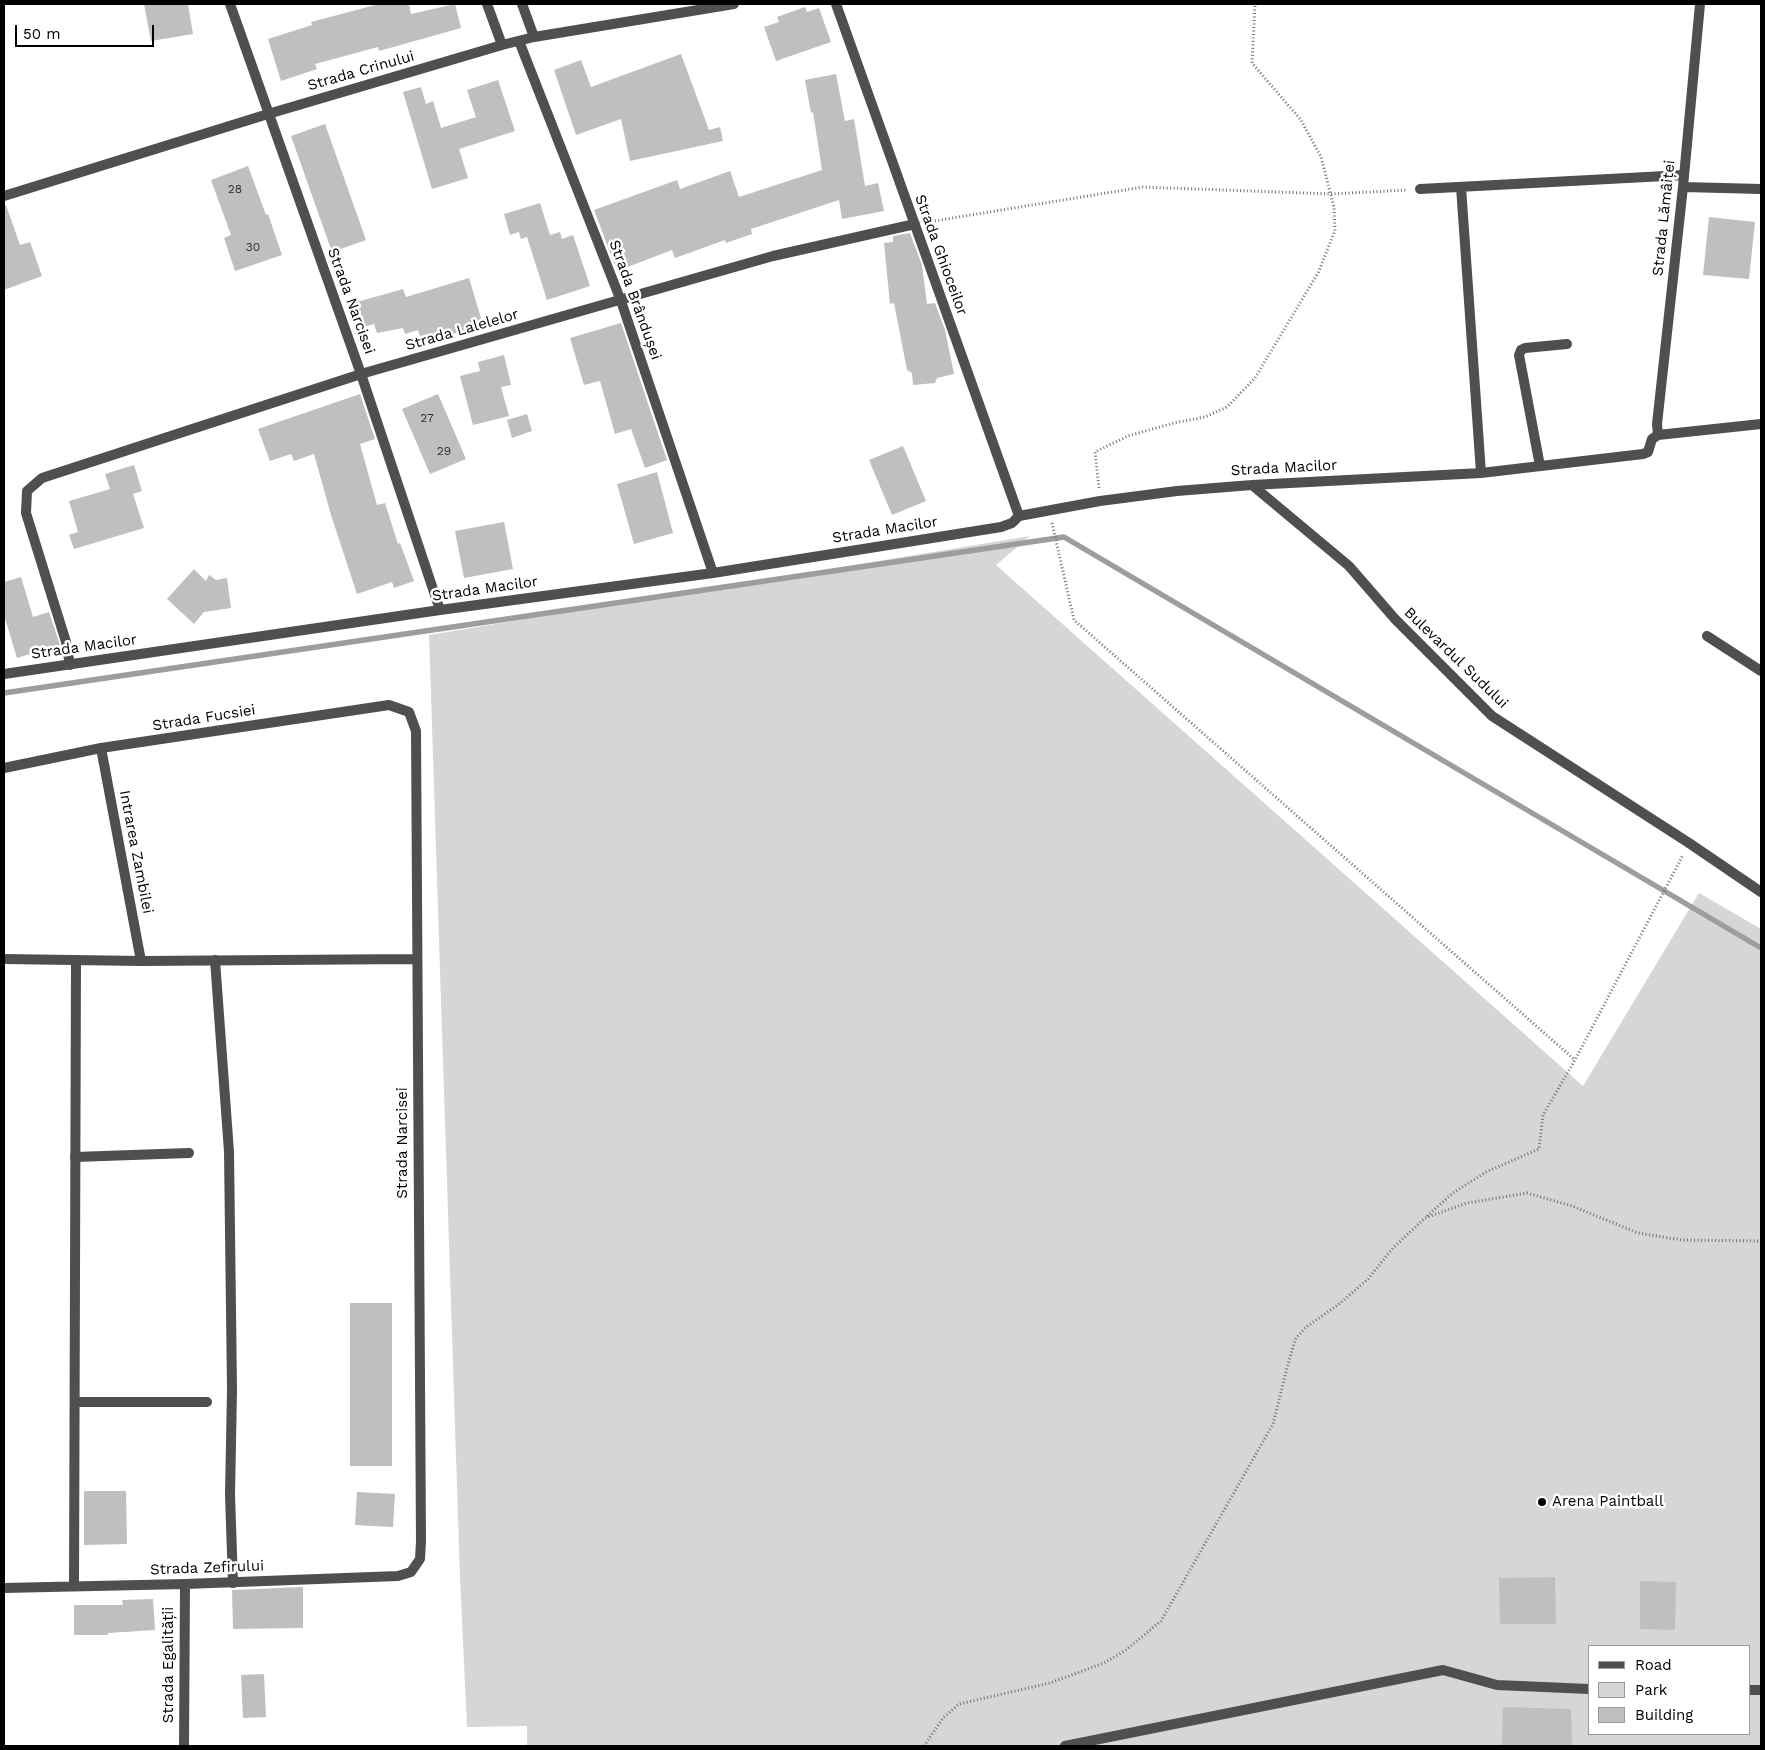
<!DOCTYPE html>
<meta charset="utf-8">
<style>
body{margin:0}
#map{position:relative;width:1765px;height:1750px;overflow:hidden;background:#fff;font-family:"Work Sans",sans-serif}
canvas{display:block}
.frame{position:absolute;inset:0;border:5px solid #000;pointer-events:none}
.legend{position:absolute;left:1588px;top:1645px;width:162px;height:90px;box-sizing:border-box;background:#fff;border:1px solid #999;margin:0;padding:6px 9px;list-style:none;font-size:15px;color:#000}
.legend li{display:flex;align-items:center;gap:10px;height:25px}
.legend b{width:25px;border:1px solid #999}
.scale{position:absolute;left:15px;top:25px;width:139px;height:22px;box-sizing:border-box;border:2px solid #000;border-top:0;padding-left:6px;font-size:15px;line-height:18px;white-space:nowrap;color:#000;-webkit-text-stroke:4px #fff;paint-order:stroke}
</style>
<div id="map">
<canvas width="1765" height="1750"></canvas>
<div class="frame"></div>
<ul class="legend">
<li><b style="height:6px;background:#4f4f4f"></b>Road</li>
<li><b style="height:14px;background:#d6d6d6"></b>Park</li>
<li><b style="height:14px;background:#bfbfbf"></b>Building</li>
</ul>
<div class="scale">50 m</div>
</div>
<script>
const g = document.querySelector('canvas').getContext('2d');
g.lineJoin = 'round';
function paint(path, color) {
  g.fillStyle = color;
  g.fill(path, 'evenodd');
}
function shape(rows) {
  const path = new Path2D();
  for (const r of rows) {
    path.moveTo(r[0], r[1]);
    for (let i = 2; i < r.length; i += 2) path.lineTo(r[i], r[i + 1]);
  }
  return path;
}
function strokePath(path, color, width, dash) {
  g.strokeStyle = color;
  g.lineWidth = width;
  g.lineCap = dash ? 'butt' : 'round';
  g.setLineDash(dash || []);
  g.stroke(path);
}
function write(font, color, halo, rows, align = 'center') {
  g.font = font + ' "Work Sans",sans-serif';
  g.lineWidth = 5;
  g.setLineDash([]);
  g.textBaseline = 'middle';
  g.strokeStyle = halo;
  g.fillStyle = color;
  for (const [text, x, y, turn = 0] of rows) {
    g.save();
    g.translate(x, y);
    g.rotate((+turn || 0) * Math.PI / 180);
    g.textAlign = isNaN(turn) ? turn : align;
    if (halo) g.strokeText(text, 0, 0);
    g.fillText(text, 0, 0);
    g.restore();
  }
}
const green = shape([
 [1030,536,996,565,1583,1086,1699,893,1761,929,1761,1746,527,1746,527,1726,467,1727,460,1578,429,635],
 [1589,1646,1749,1646,1749,1734,1589,1734]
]);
const stream = shape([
 [4,693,1064,537,1761,948]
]);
const building = shape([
 [144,4,188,4,193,34,151,41],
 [379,4,409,4,411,14,455,4,461,28,379,51,378,47,315,64,317,69,281,81,268,39,312,25,311,22],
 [805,7,807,12,819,8,831,42,776,61,764,27,779,22,777,17],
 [681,54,709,130,720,127,723,141,630,161,621,119,576,135,554,70,581,60,591,87],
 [836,74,845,121,854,119,865,186,878,183,884,211,842,219,839,200,751,229,752,234,726,243,725,240,675,258,672,250,617,271,594,210,677,180,680,189,730,171,739,197,822,170,813,112,811,113,805,80],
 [498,80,515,131,459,149,468,178,432,189,403,92,421,87,426,104,433,101,441,128,476,117,467,90],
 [325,124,366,240,332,252,291,136],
 [248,166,266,215,268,214,282,255,235,271,224,238,231,235,211,180],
 [540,203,550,235,560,232,562,239,573,235,590,286,547,300,527,237,521,239,519,232,510,235,504,214],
 [4,205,6,205,20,245,30,242,42,276,4,290],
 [1709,217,1755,222,1749,279,1703,275],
 [910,233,922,265,927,304,935,303,945,330,954,374,937,378,935,383,913,385,912,373,907,370,894,303,890,304,884,243,893,242,893,236],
 [469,278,483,325,422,343,418,330,405,334,403,328,377,333,374,324,364,327,357,302,403,289,406,297],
 [621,323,667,460,645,468,631,429,615,434,600,381,584,385,570,338],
 [504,355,511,385,501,387,509,416,473,425,460,376,480,371,478,362],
 [360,394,375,439,360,444,377,505,385,503,398,544,400,543,414,581,394,588,392,582,357,594,331,515,314,454,294,461,291,454,270,461,258,429],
 [438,394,466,459,430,474,402,409],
 [527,414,532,431,512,438,507,420],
 [903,446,926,501,892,515,869,460],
 [134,465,142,491,133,494,144,528,74,549,69,535,78,532,69,501,110,489,105,474],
 [657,472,673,533,634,544,617,484],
 [504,522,513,569,464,578,455,531],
 [194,569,206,581,209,575,216,580,227,578,231,608,204,612,194,624,167,599],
 [21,577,33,617,49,612,60,645,17,658,4,615,4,582],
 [350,1303,392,1303,392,1466,350,1466],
 [84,1491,126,1491,127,1544,84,1545],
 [357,1492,395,1494,393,1527,355,1525],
 [1555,1577,1556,1624,1500,1624,1499,1578],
 [1640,1581,1676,1582,1675,1630,1640,1629],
 [303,1587,303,1628,233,1629,232,1590],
 [153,1599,155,1630,108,1633,108,1635,74,1635,74,1605,123,1605,122,1600],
 [264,1674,266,1717,243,1718,241,1675],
 [1503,1707,1571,1709,1572,1746,1502,1746]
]);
const path = shape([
 [928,222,1143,187,1331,194,1407,190],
 [1099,488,1095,452,1128,436,1174,423,1205,417,1227,407,1255,378,1318,273,1335,231,1334,207,1321,157,1301,120,1252,63,1255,4],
 [1052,523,1074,620,1575,1060],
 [1427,1216,1453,1193,1486,1172,1539,1149,1543,1115,1575,1060,1683,855],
 [924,1746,943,1718,959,1704,1050,1683,1104,1663,1126,1650,1161,1621,1273,1424,1289,1360,1296,1338,1306,1327,1338,1305,1368,1279,1393,1248,1425,1218,1467,1203,1527,1193,1572,1206,1638,1233,1682,1240,1761,1241]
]);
const lane = shape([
 [1540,466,1519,355,1521,350,1525,348,1567,344],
 [1707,636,1761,671],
 [215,960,229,1152,232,1390,230,1495,233,1583],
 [75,1157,189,1153],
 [75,1402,207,1402],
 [1749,1690,1761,1690],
 [1065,1746,1443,1670,1497,1685,1589,1689]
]);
const street = shape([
 [230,4,361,374,440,610],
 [487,4,502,45],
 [522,4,534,37],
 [836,4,1019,516],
 [519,41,621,301,713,573],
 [1461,187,1481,473],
 [1683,187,1761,189],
 [1420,189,1684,175],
 [4,196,268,114,502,45,534,37,734,4],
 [1658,435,1657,424,1683,187,1700,4],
 [1252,485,1349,566,1395,619,1492,716,1689,843,1761,892],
 [70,665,66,642,26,513,27,491,42,478,361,374,773,256,915,224],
 [4,674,440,610,713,573,1001,527,1012,523,1019,516,1100,501,1177,491,1252,485,1481,473,1643,454,1648,452,1652,439,1658,435,1761,424],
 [101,748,141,961],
 [4,768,101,748,389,705,409,712,416,731,421,1541,420,1559,411,1572,398,1576,185,1584,4,1588],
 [4,959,141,961,416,959],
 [74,1586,76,960],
 [184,1746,185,1584]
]);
const markers = [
 [1542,1502,5,"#000"]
];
const numberNames = [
 ["28",235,189],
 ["30",253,247],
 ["27",427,418],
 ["29",444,451]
];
const streetNames = [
 ["Strada Crinului",361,71,-16],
 ["Strada Lămâiței",1664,218,-84],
 ["Strada Ghioceilor",941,255,70],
 ["Strada Brândușei",635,300,70],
 ["Strada Narcisei",351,301,70],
 ["Strada Lalelelor",462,330,-16],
 ["Strada Macilor",1284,468,-3],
 ["Strada Macilor",885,530,-9],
 ["Strada Macilor",485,589,-8],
 ["Strada Macilor",84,647,-8],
 ["Bulevardul Sudului",1456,658,44],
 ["Strada Fucsiei",204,718,-9],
 ["Intrarea Zambilei",136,852,79],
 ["Strada Narcisei",403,1143,-90],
 ["Strada Zefirului",207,1568,-2],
 ["Strada Egalității",169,1665,-90]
];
const poiNames = [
 ["Arena Paintball",1552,1502]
];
paint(green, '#d6d6d6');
strokePath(stream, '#9d9d9d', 5.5);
paint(building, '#bfbfbf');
strokePath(path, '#717171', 3, [1, 2.5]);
strokePath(lane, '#4f4f4f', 10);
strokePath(street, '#4f4f4f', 10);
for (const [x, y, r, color] of markers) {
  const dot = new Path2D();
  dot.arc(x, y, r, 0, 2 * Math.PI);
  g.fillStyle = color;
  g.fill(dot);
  strokePath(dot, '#fff', 2);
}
write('12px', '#303030', null, numberNames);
write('15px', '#000', '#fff', streetNames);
write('15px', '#000', '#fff', poiNames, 'left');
</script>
